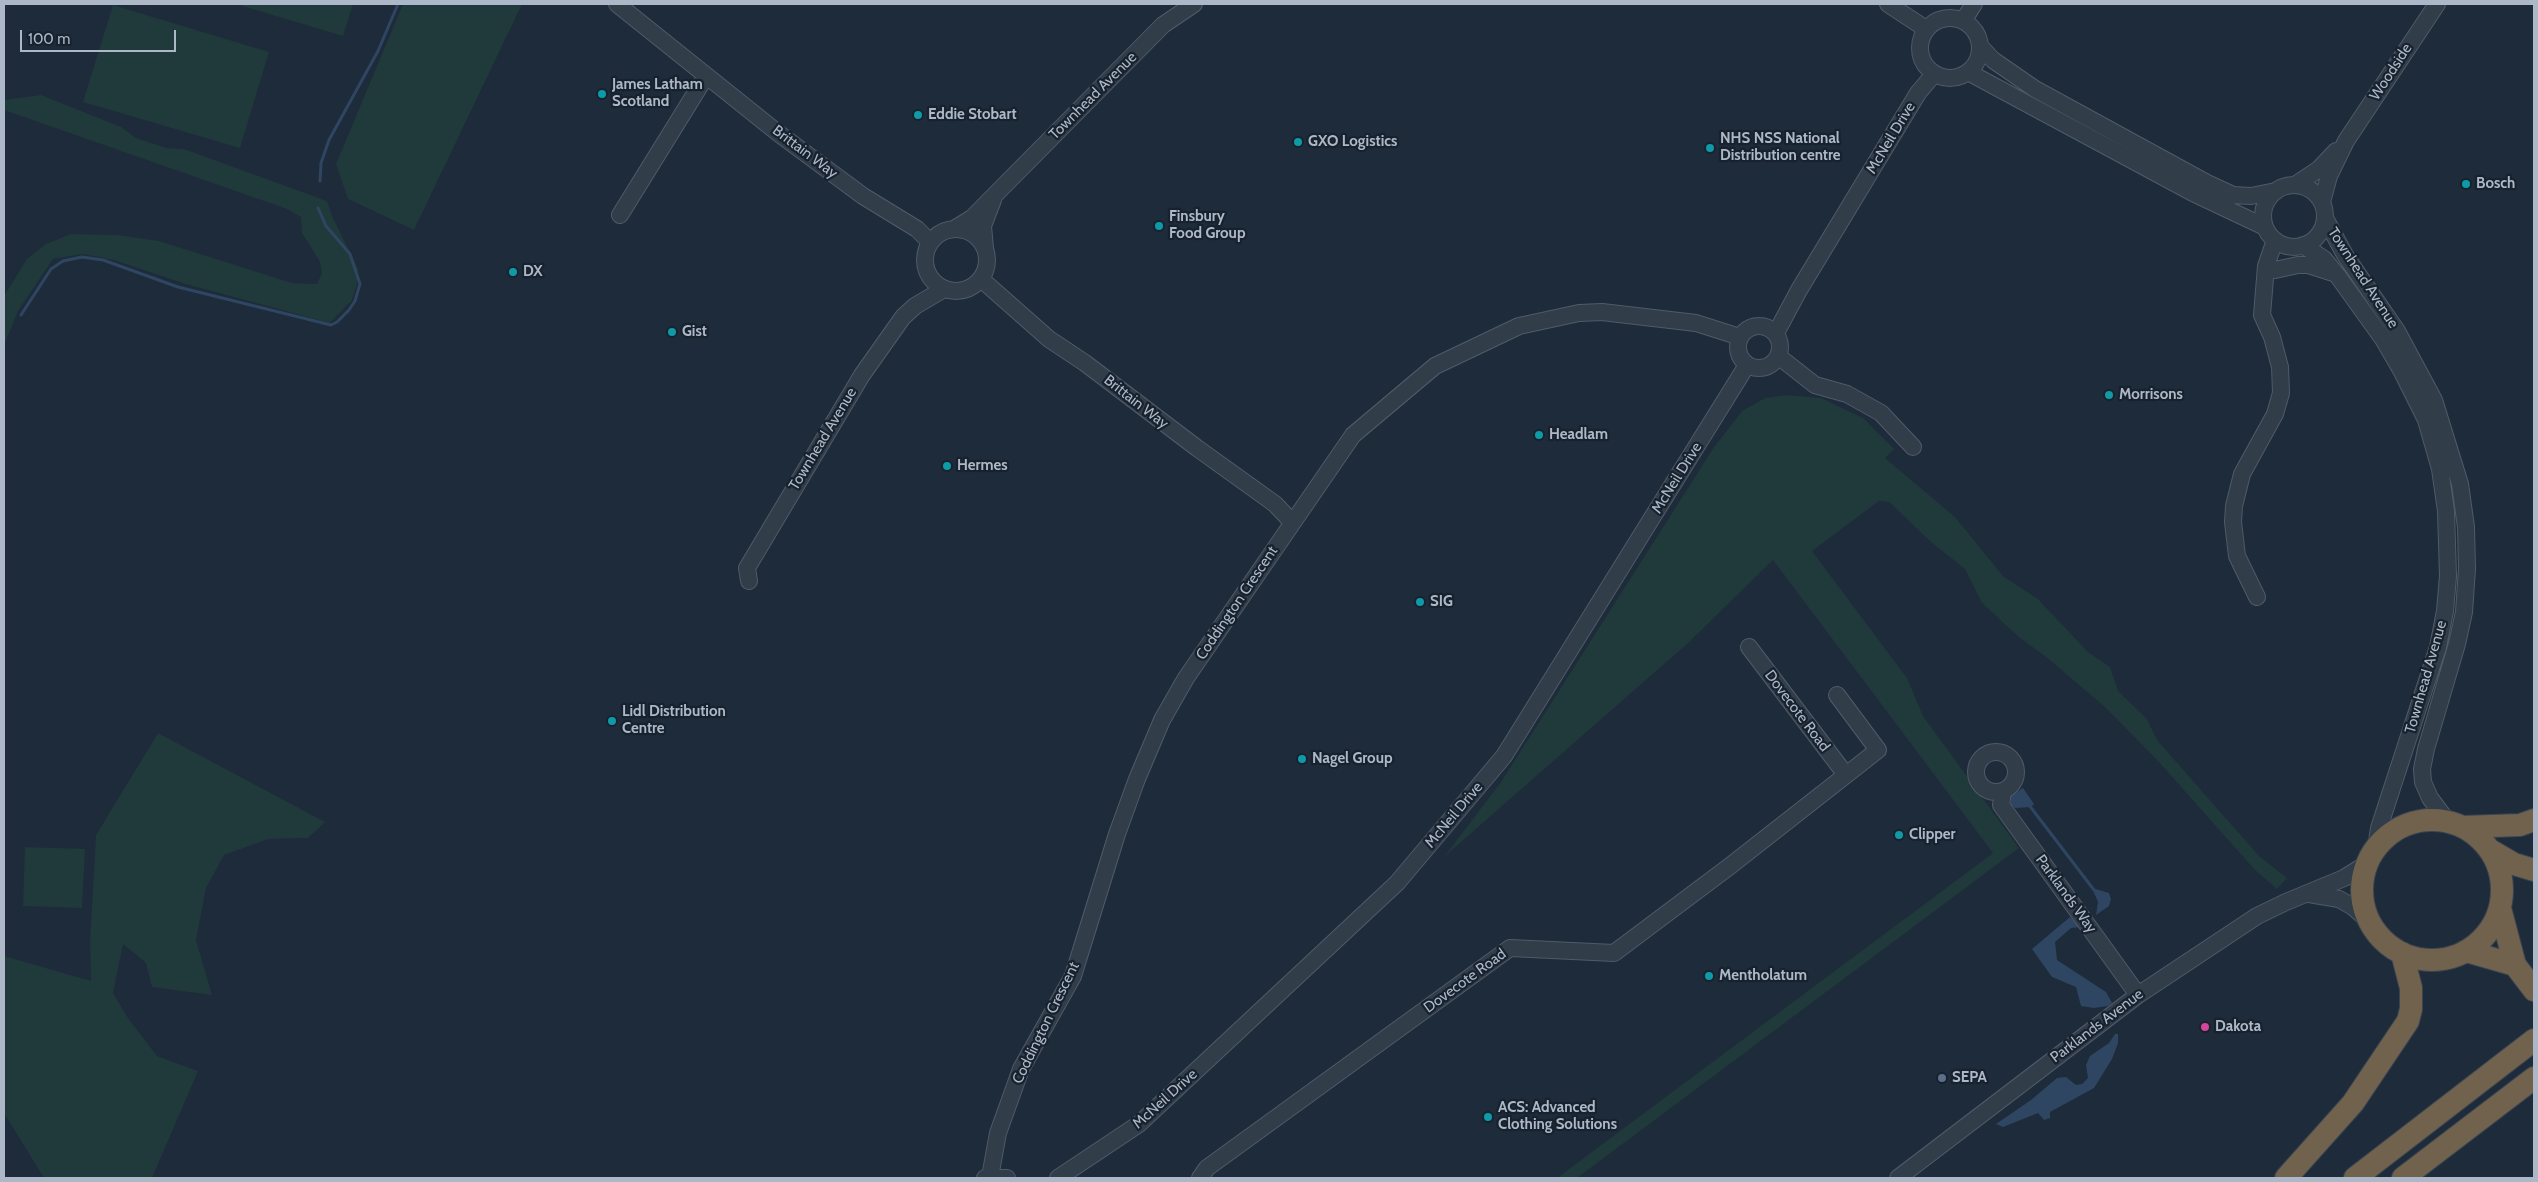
<!DOCTYPE html>
<style>
body{margin:0}
#map{position:relative;width:2538px;height:1182px;overflow:hidden;background:#1e2b3a;font-family:Cabin,sans-serif}
canvas{display:block}
.frame{position:absolute;inset:0;border:5px solid #acb8c7;pointer-events:none}
.scale{position:absolute;left:20px;top:30px;width:156px;height:22px;box-sizing:border-box;border:2px solid #acb8c7;border-top:0;padding-left:6px;font-size:15px;line-height:18px;white-space:nowrap;color:#acb8c7;-webkit-text-stroke:4px #18222e;paint-order:stroke}
</style>
<div id="map">
<canvas width="2538" height="1182"></canvas>
<div class="frame"></div>
<div class="scale">100 m</div>
</div>
<script>
const g = document.querySelector('canvas').getContext('2d');
g.lineJoin = 'round';
function paint(path, color) {
  g.fillStyle = color;
  g.fill(path, 'evenodd');
}
function shape(rows) {
  const path = new Path2D();
  for (const r of rows) {
    if (r.length === 3) {
      path.moveTo(r[0] + r[2], r[1]);
      path.arc(r[0], r[1], r[2], 0, 2 * Math.PI);
      continue;
    }
    path.moveTo(r[0], r[1]);
    for (let i = 2; i < r.length; i += 2) path.lineTo(r[i], r[i + 1]);
  }
  return path;
}
function strokePath(path, color, width, dash) {
  g.strokeStyle = color;
  g.lineWidth = width;
  g.lineCap = dash ? 'butt' : 'round';
  g.setLineDash(dash || []);
  g.stroke(path);
}
function write(font, color, halo, rows, align = 'center') {
  g.font = font + ' Cabin,sans-serif';
  g.lineWidth = 4.5;
  g.setLineDash([]);
  g.textBaseline = 'middle';
  g.strokeStyle = halo;
  g.fillStyle = color;
  for (const [text, x, y, turn = 0] of rows) {
    g.save();
    g.translate(x, y);
    g.rotate((+turn || 0) * Math.PI / 180);
    g.textAlign = isNaN(turn) ? turn : align;
    if (halo) g.strokeText(text, 0, 0);
    g.fillText(text, 0, 0);
    g.restore();
  }
}
const green = shape([
 [236,4,353,4,343,36],
 [403,4,522,4,414,230,348,199,336,164],
 [113,5,269,52,240,148,83,102],
 [41,95,121,127,136,138,166,148,184,149,327,201,332,216,358,269,357,284,352,300,330,323,186,284,114,260,83,254,53,259,18,311,4,345,4,296,27,259,46,244,71,234,118,235,159,241,292,283,317,284,322,273,320,262,302,233,301,217,287,209,4,110,4,100],
 [1787,395,1821,398,1863,418,1894,449,1885,458,1955,517,2003,576,2038,599,2088,652,2110,667,2118,691,2147,719,2157,740,2259,856,2287,878,2277,889,2254,869,2158,761,2105,707,2046,657,2020,638,1982,603,1965,569,1931,542,1889,502,1879,501,1812,551,1907,678,1923,716,2019,848,1577,1178,1557,1178,1993,853,1773,560,1687,644,1444,857,1501,782,1714,447,1742,411,1765,398],
 [158,733,325,822,308,838,268,839,224,855,206,888,196,940,212,995,152,987,146,963,123,944,113,993,128,1018,157,1056,198,1071,152,1178,44,1178,4,1113,4,956,91,981,90,941,96,835],
 [25,847,85,849,82,908,23,906]
]);
const water = shape([
 [2023,788,2034,804,2031,807,2015,808,2011,804,2010,796],
 [2092,888,2109,893,2111,899,2109,906,2096,915,2098,902],
 [2070,917,2080,927,2071,928,2055,942,2057,960,2106,992,2112,1003,2108,1006,2094,1008,2081,1006,2076,987,2052,977,2032,949],
 [2115,1034,2118,1034,2118,1043,2112,1059,2094,1088,2050,1112,2050,1118,2044,1120,2038,1113,2003,1127,1996,1124,2031,1100,2057,1078,2066,1077,2076,1085,2082,1084,2088,1078,2086,1065,2090,1056,2109,1043]
]);
const stream = shape([
 [320,181,321,163,329,140,378,51,398,4],
 [21,315,51,269,63,261,82,257,103,260,178,287,331,325,337,322,349,310,355,301,360,284,350,254,326,226,318,208],
 [2029,805,2094,890]
]);
const minor = shape([
 [617,4,778,133,863,196,917,229,930,242],
 [1888,4,1926,29],
 [1950,48,30],
 [1963,21,1974,4],
 [1980,46,1993,60,2035,89,2207,183,2233,195,2251,196,2276,191],
 [1968,72,2193,193,2265,227],
 [2295,185,2319,169,2336,151],
 [2294,216,31],
 [2322,202,2329,176,2346,141,2437,4],
 [620,215,706,76],
 [2325,218,2345,255,2397,331,2434,400,2460,484,2466,527,2467,569,2464,612,2457,644,2426,749,2422,769,2423,782,2430,798,2448,822],
 [956,260,31],
 [954,229,972,218,1163,25,1194,4],
 [2303,245,2324,259,2337,275,2383,339,2401,370,2426,420,2440,469,2446,511,2448,576,2445,611,2438,647,2379,828,2376,848],
 [985,248,983,226,993,200],
 [2275,270,2298,265,2308,265,2336,274],
 [981,279,1049,339,1085,363,1197,448,1275,504,1292,522],
 [1759,347,21],
 [1776,333,1799,290,1918,93,1934,74],
 [1778,356,1815,385,1847,394,1881,413,1913,447],
 [749,581,747,568,862,375,903,317,915,306,944,289],
 [2257,597,2237,556,2233,522,2234,506,2242,474,2275,414,2281,393,2280,367,2272,337,2262,315,2266,266,2275,240],
 [1749,647,1846,775],
 [1996,772,20],
 [2003,792,2001,805,2138,995],
 [2309,894,2339,899,2353,907,2370,922],
 [990,1177,998,1133,1021,1069,1073,976,1117,834,1137,779,1162,720,1186,678,1353,435,1435,366,1519,326,1579,313,1602,312,1696,323,1740,337],
 [985,1178,1007,1178],
 [1058,1178,1139,1124,1397,883,1504,756,1747,365],
 [1200,1178,1207,1168,1510,948,1614,953,1730,866,1878,750,1837,695],
 [1898,1178,2138,995,2257,916,2286,902,2344,878,2368,863]
]);
const highway = shape([
 [2432,890,70],
 [2463,827,2520,825,2534,820],
 [2490,850,2514,864,2534,870],
 [2500,908,2515,965,2534,990],
 [2466,951,2515,965],
 [2286,1178,2353,1103,2408,1021,2411,1009,2411,988,2402,953],
 [2355,1178,2534,1040],
 [2403,1178,2534,1078]
]);
const markers = [
 [602,94,5,"#0f9aa8"],
 [918,115,5,"#0f9aa8"],
 [1298,142,5,"#0f9aa8"],
 [1710,148,5,"#0f9aa8"],
 [2466,184,5,"#0f9aa8"],
 [1159,226,5,"#0f9aa8"],
 [513,272,5,"#0f9aa8"],
 [672,332,5,"#0f9aa8"],
 [2109,395,5,"#0f9aa8"],
 [1539,435,5,"#0f9aa8"],
 [947,466,5,"#0f9aa8"],
 [1420,602,5,"#0f9aa8"],
 [612,721,5,"#0f9aa8"],
 [1302,759,5,"#0f9aa8"],
 [1899,835,5,"#0f9aa8"],
 [1709,976,5,"#0f9aa8"],
 [2205,1027,5,"#d1479c"],
 [1942,1078,5,"#5c6f8a"],
 [1488,1117,5,"#0f9aa8"]
];
const streetNames = [
 ["Woodside",2391,72,-57],
 ["Townhead Avenue",1093,96,-45],
 ["McNeil Drive",1891,138,-59],
 ["Brittain Way",805,152,37],
 ["Townhead Avenue",2363,278,57],
 ["Brittain Way",1136,402,38],
 ["Townhead Avenue",823,439,-59],
 ["McNeil Drive",1677,478,-58],
 ["Coddington Crescent",1237,603,-56],
 ["Townhead Avenue",2426,677,-74],
 ["Dovecote Road",1797,711,53],
 ["McNeil Drive",1454,815,-50],
 ["Parklands Way",2066,894,54],
 ["Dovecote Road",1465,981,-36],
 ["Coddington Crescent",1046,1023,-64],
 ["Parklands Avenue",2097,1026,-37],
 ["McNeil Drive",1165,1099,-42]
];
const poiNames = [
 ["James Latham",612,85],
 ["Scotland",612,102],
 ["Eddie Stobart",928,115],
 ["NHS NSS National",1720,139],
 ["Distribution centre",1720,156],
 ["GXO Logistics",1308,142],
 ["Bosch",2476,184],
 ["Finsbury",1169,217],
 ["Food Group",1169,234],
 ["DX",523,272],
 ["Gist",682,332],
 ["Morrisons",2119,395],
 ["Headlam",1549,435],
 ["Hermes",957,466],
 ["SIG",1430,602],
 ["Lidl Distribution",622,712],
 ["Centre",622,729],
 ["Nagel Group",1312,759],
 ["Clipper",1909,835],
 ["Mentholatum",1719,976],
 ["Dakota",2215,1027],
 ["SEPA",1952,1078],
 ["ACS: Advanced",1498,1108],
 ["Clothing Solutions",1498,1125]
];
paint(green, '#20393b');
paint(water, '#2e4661');
strokePath(stream, '#2e4661', 3);
strokePath(minor, '#4f5b68', 18);
strokePath(highway, '#3a4551', 24);
strokePath(minor, '#323d4a', 16);
strokePath(highway, '#71624e', 22);
for (const [x, y, r, color] of markers) {
  const dot = new Path2D();
  dot.arc(x, y, r, 0, 2 * Math.PI);
  g.fillStyle = color;
  g.fill(dot);
  strokePath(dot, '#18222e', 2);
}
write('15px', '#acb8c7', '#18222e', streetNames);
write('bold 15px', '#acb8c7', '#18222e', poiNames, 'left');
</script>
